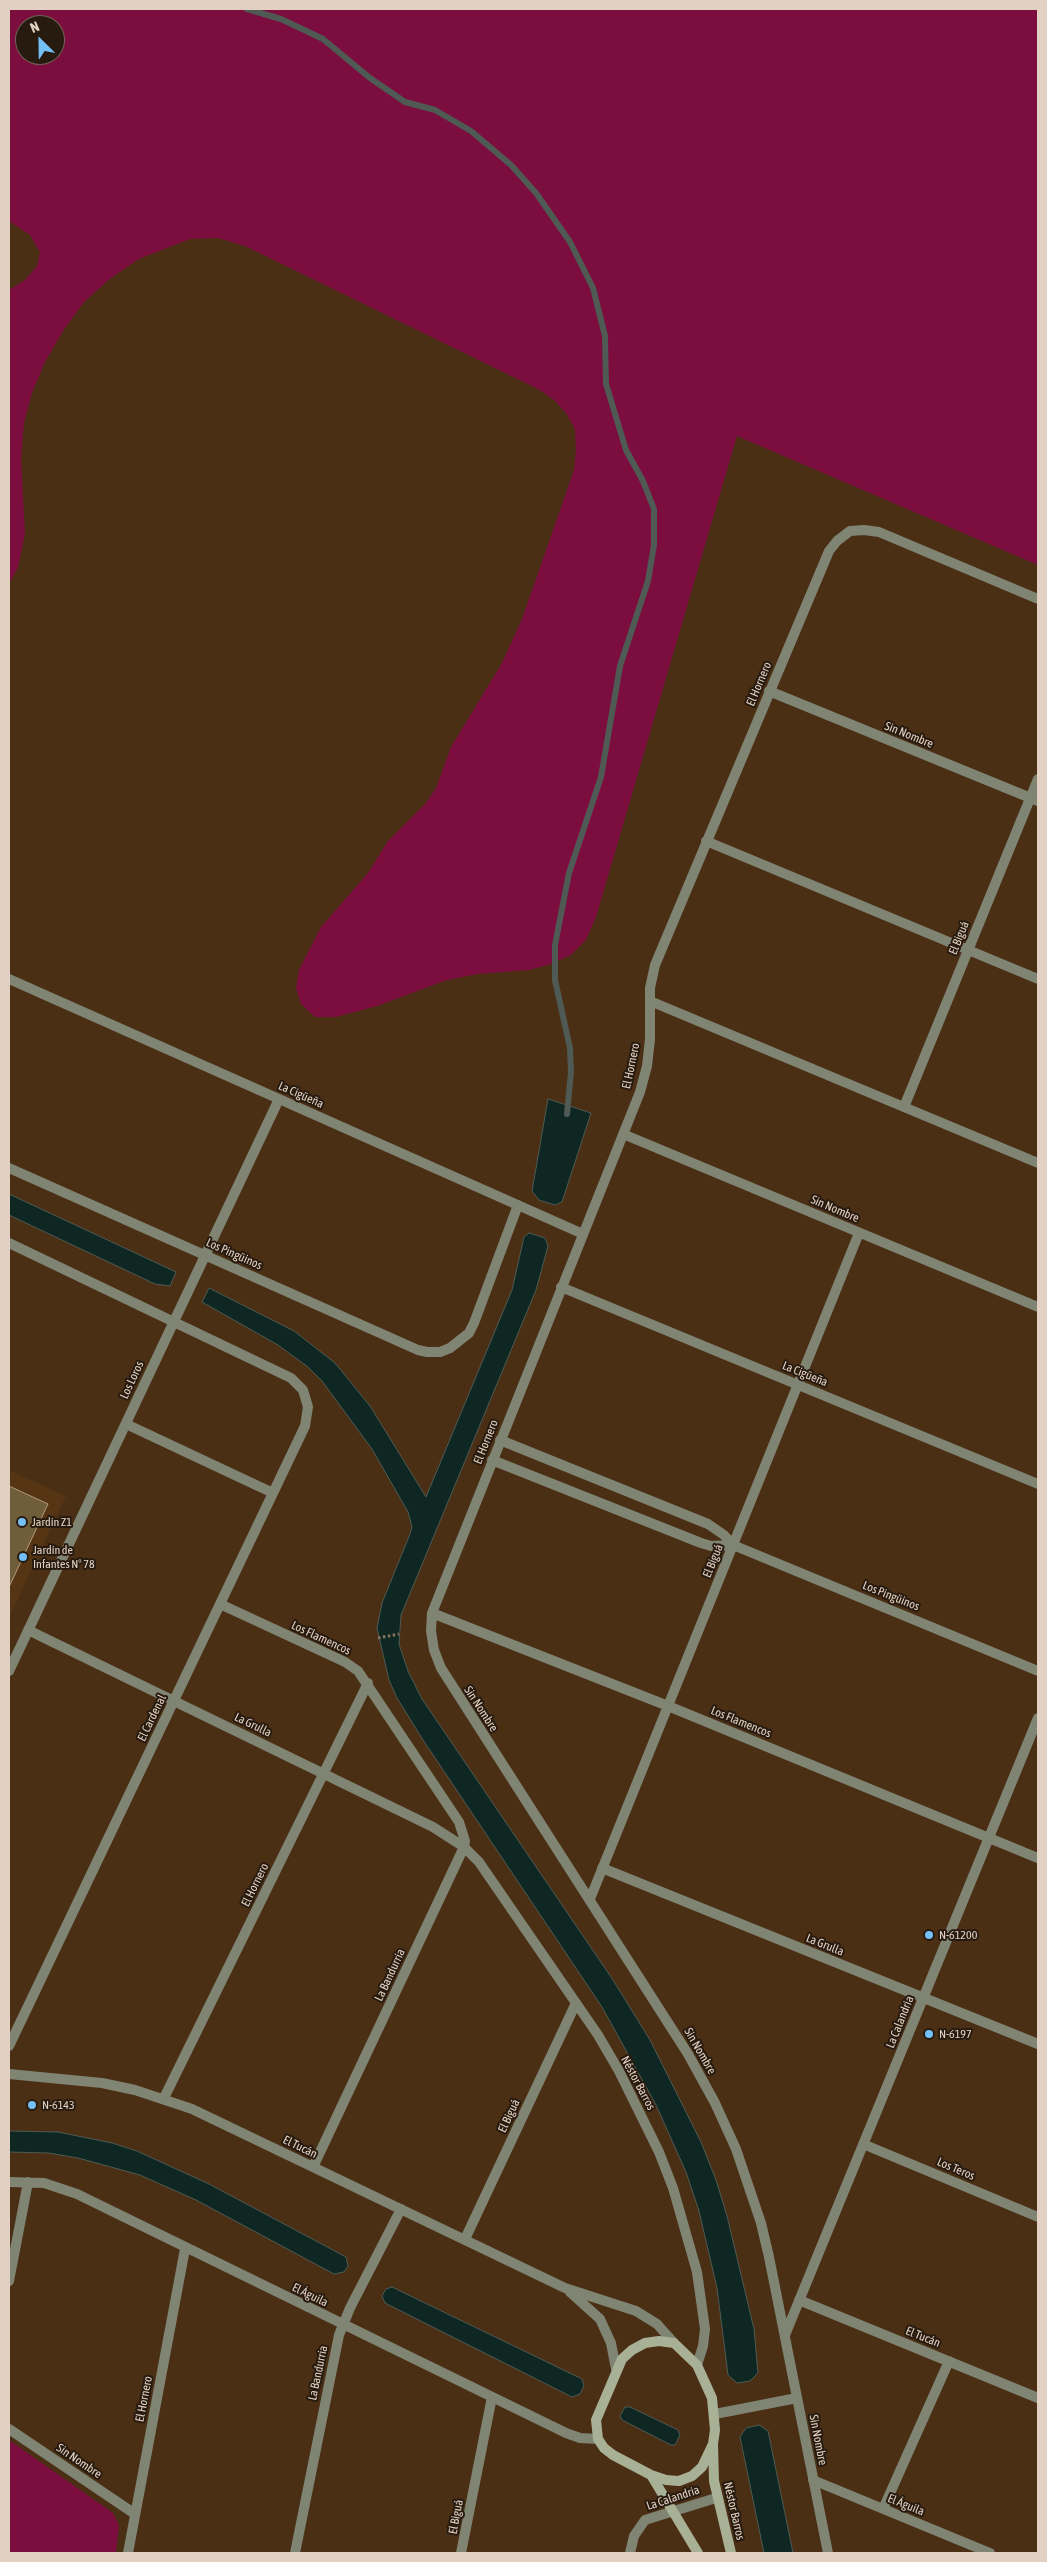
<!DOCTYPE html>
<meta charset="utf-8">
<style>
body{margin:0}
#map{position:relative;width:1047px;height:2562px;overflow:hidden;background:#4a2f15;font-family:"Asap Condensed",sans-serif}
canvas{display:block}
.frame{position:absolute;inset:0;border:10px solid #e2d0c2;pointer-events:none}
.north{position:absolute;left:15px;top:15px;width:50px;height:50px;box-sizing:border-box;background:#271a0f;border:1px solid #726357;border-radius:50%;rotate:337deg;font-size:14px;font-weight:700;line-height:20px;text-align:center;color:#e2d0c2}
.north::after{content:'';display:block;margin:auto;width:18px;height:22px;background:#75c0f6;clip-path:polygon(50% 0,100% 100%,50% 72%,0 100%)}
</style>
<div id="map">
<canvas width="1047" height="2562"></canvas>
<div class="frame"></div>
<div class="north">N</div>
</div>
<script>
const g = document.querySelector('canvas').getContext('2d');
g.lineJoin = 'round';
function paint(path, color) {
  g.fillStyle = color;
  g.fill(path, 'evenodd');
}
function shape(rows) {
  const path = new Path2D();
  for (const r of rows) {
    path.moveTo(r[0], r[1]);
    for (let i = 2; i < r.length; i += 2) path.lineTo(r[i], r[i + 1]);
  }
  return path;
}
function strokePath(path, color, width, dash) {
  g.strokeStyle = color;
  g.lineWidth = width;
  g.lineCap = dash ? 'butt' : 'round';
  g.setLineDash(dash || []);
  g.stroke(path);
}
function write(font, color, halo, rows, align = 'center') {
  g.font = font + ' "Asap Condensed",sans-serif';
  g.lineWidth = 4;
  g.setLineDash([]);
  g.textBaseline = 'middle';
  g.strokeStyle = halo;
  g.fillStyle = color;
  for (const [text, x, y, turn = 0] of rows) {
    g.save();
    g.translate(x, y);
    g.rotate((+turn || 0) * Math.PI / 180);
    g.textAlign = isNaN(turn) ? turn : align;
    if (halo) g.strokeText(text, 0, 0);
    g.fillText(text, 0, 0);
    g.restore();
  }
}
const built = shape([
 [9,1470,66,1496,9,1618]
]);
const green = shape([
 [9,9,1038,9,1038,565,737,436,596,917,586,940,571,955,551,964,529,970,478,974,447,980,377,1006,336,1017,315,1017,301,1004,296,988,299,970,321,927,368,873,388,841,426,803,436,788,451,747,502,663,522,619,574,470,576,450,575,429,566,413,554,400,538,389,245,246,218,238,190,239,139,259,111,278,84,302,63,331,45,362,32,393,24,423,21,459,25,534,18,567,9,584,9,290,25,280,37,266,40,252,30,235,9,221],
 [25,25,55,25,55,55,25,55],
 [9,2440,113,2513,119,2525,116,2553,9,2553]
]);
const water = shape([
 [548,1099,591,1113,562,1202,555,1205,539,1200,532,1191,548,1099],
 [9,1194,176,1272,170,1286,155,1284,9,1215,9,1194],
 [529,1233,545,1238,548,1246,536,1290,401,1615,399,1644,408,1671,422,1699,613,1980,650,2040,701,2142,716,2180,727,2216,754,2329,758,2373,750,2381,737,2383,728,2375,717,2288,699,2211,686,2172,656,2105,602,2007,423,1740,397,1698,389,1680,377,1628,382,1603,410,1534,412,1527,408,1512,372,1449,322,1381,308,1367,278,1345,202,1302,209,1288,294,1331,335,1363,370,1406,426,1497,512,1290,524,1237,529,1233],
 [9,2131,58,2132,112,2143,137,2151,209,2184,346,2257,348,2266,344,2272,334,2274,196,2200,140,2175,78,2158,49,2153,9,2152,9,2131],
 [392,2287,582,2379,584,2386,580,2394,572,2397,385,2303,382,2296,386,2289,392,2287],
 [625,2407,630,2407,678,2430,680,2435,675,2445,671,2445,622,2420,620,2416,625,2407],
 [759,2425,768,2431,793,2553,764,2553,740,2437,746,2428,759,2425]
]);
const stream = shape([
 [247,9,281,19,323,39,370,78,405,102,435,110,471,131,511,165,536,193,570,242,593,288,605,336,606,384,626,450,643,481,654,509,654,545,648,581,620,666,601,777,569,873,555,945,555,980,570,1048,571,1072,567,1114]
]);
const building = shape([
 [9,1486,48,1504,9,1587,9,1486]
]);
const path = shape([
 [378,1638,399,1634]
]);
const street = shape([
 [769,691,1038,801],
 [706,841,1038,979],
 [9,979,583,1234],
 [650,1001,1038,1163],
 [904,1107,1038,779],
 [623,1134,1038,1307],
 [9,1168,418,1350,427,1352,440,1352,450,1348,469,1333,474,1323,518,1205],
 [9,1243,291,1378,303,1390,308,1407,305,1426,9,2046],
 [561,1287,1038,1484],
 [126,1424,273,1493],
 [500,1440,708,1524,724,1535,733,1545,1038,1671],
 [492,1460,701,1543,711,1546,733,1545],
 [220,1604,345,1662,358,1671,459,1822,465,1841,464,1847,313,2167],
 [432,1613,668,1706,1038,1858],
 [28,1630,433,1827,464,1847,479,1862,598,2035,619,2071,659,2152,673,2188,697,2272,705,2329,703,2346,697,2365],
 [9,1671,279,1099],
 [602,1868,1038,2044],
 [590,1899,859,1233],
 [9,2074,102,2083,135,2090,192,2109,565,2288,636,2311,657,2324,674,2343],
 [164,2098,368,1683],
 [863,2144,1038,2217],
 [9,2182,44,2183,77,2194,566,2433,580,2438,598,2439],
 [465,2239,576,2003],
 [9,2281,28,2182],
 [570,2292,600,2319,611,2343,616,2369],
 [799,2300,1038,2398],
 [785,2335,1038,1718],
 [715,2414,797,2398],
 [9,2429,135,2514],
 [813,2480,990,2553],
 [883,2509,949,2361],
 [128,2553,185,2249],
 [295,2553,339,2335,350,2308,401,2209],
 [461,2553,492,2397],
 [630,2553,634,2536,645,2520,716,2498],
 [828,2553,769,2257,761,2223,736,2149,715,2103,688,2054,441,1668,434,1650,431,1631,432,1613,640,1092,647,1066,650,1039,650,988,655,965,829,551,837,541,850,531,864,530,879,532,1038,599]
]);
const secondary = shape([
 [713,2444,702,2467,692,2476,679,2481,666,2480,651,2475,613,2455,604,2448,598,2439,596,2420,622,2359,632,2350,645,2343,659,2341,674,2343,697,2365,712,2398,715,2430,713,2444,714,2481,731,2553],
 [651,2475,698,2553]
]);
const markers = [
 [22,1522,5,"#75c0f6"],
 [23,1557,5,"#75c0f6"],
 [929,1935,5,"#75c0f6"],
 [929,2034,5,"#75c0f6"],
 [32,2105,5,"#75c0f6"]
];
const streetNames = [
 ["El Hornero",759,684,-67],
 ["Sin Nombre",909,735,22],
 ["El Biguá",959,938,-68],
 ["El Hornero",631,1066,-78],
 ["La Cigüeña",301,1095,24],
 ["Sin Nombre",835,1209,23],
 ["Los Pingüinos",234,1254,24],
 ["La Cigüeña",805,1374,22],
 ["Los Loros",132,1380,-65],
 ["El Hornero",486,1442,-68],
 ["El Biguá",713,1561,-68],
 ["Los Pingüinos",891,1596,22],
 ["Los Flamencos",321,1638,25],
 ["Sin Nombre",481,1709,57],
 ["El Cardenal",152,1718,-64],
 ["Los Flamencos",741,1722,22],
 ["La Grulla",253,1725,26],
 ["El Hornero",255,1885,-64],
 ["La Grulla",825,1945,22],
 ["La Bandurria",390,1975,-65],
 ["La Calandria",900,2022,-68],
 ["Sin Nombre",700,2051,60],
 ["Néstor Barros",638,2083,62],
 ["El Biguá",509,2116,-65],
 ["El Tucán",300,2147,26],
 ["Los Teros",956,2169,23],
 ["El Águila",310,2295,26],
 ["El Tucán",923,2337,22],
 ["La Bandurria",318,2373,-78],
 ["El Hornero",144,2399,-79],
 ["Sin Nombre",818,2440,79],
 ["Sin Nombre",79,2461,34],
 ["La Calandria",673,2498,-18],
 ["El Águila",906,2505,22],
 ["Néstor Barros",734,2511,77],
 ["El Biguá",456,2517,-79]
];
const poiNames = [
 ["Jardín Z1",32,1522],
 ["Jardín de",33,1550],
 ["Infantes N° 78",33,1564],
 ["N-61200",939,1935],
 ["N-6197",939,2034],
 ["N-6143",42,2105]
];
paint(built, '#563515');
paint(green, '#7c0e3f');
paint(water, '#0f2723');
strokePath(water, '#4e5a53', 1);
strokePath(stream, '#4e5a53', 6);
paint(building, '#705d3a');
strokePath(building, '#b09b77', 1);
strokePath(path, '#89725d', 3, [2.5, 2.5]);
strokePath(street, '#7f8473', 10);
strokePath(secondary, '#a8b096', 10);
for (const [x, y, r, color] of markers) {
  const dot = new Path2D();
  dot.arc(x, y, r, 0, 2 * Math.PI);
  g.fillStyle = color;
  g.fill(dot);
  strokePath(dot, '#271a0f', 2);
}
write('12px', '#e2d0c2', '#271a0f', streetNames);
write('12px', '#e2d0c2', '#271a0f', poiNames, 'left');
</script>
